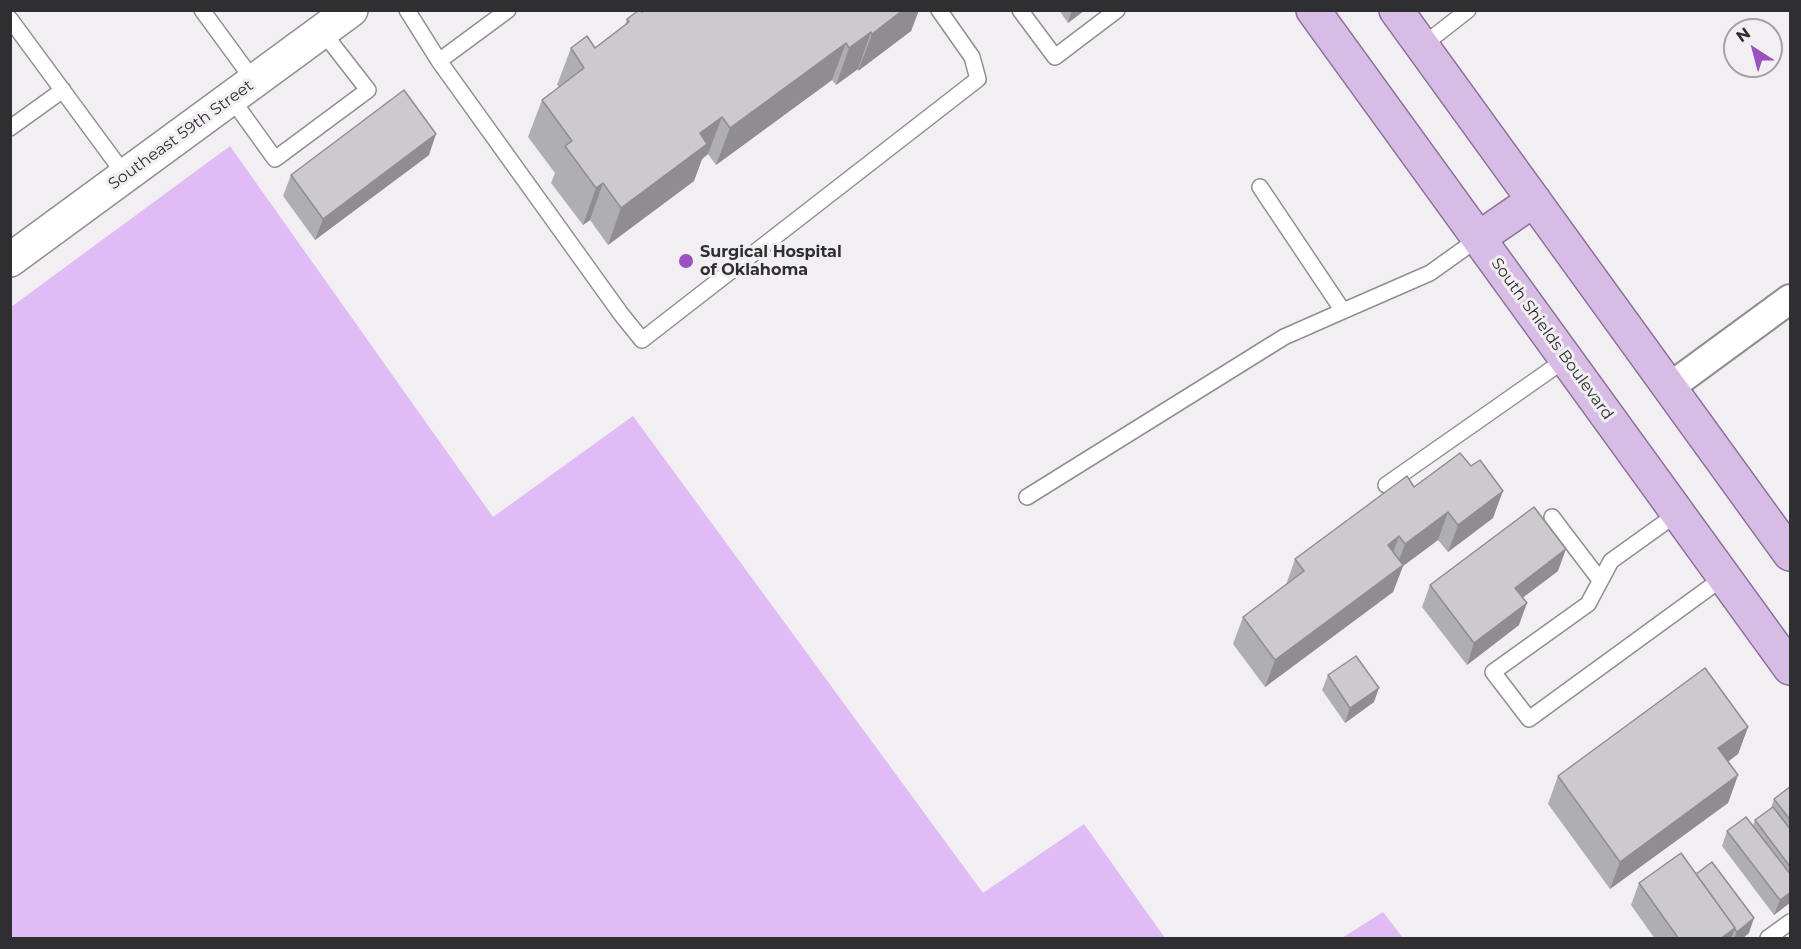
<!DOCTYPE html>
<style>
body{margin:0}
#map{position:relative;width:1801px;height:949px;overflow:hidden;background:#f1eff2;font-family:Montserrat,sans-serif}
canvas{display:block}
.frame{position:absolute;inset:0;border:12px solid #2f2e30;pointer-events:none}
.north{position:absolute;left:1723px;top:18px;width:60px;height:60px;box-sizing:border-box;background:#f1eff2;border:2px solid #a3a2a4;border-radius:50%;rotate:324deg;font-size:16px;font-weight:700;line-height:24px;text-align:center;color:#2f2e30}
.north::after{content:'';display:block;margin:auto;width:21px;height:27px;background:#9c50c1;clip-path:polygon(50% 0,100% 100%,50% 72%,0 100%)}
</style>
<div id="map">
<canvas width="1801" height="949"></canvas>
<div class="frame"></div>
<div class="north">N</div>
</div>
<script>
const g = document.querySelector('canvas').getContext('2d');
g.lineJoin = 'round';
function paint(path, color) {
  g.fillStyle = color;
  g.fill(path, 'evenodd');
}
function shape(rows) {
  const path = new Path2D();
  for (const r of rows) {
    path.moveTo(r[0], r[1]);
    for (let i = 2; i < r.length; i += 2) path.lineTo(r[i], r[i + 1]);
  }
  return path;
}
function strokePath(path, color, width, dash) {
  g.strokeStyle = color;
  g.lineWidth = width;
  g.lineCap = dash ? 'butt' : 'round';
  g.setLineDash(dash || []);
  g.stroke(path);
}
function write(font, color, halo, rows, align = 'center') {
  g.font = font + ' Montserrat,sans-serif';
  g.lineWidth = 6;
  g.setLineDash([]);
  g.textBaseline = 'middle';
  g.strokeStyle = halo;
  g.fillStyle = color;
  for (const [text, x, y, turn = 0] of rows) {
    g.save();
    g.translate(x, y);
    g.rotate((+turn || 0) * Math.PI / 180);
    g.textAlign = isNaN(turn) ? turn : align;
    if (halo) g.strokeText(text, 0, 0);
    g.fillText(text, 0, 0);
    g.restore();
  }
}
const green = shape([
 [230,146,493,517,633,416,983,893,1084,824,1165,938,11,938,11,307],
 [1383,912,1403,938,1342,938]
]);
const lane = shape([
 [202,10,254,81],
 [407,10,439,61,621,314,642,340,978,79,972,57,939,10],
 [1020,10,1055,57,1117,10],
 [10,19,125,175],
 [1422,46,1468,10],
 [439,61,508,10],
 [231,98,275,159,368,90,322,31],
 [10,128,63,90],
 [1260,187,1343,311,1430,273,1479,238],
 [1386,485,1566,359],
 [1027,497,1284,337,1343,311],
 [1678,513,1611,561,1588,604,1493,672,1529,719,1724,577],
 [1552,517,1600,580],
 [1768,938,1790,922]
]);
const street = shape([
 [1670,387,1790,299]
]);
const secondary = shape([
 [10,260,351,10]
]);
const primary = shape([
 [1313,10,1790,668],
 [1396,10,1790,554],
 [1479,238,1534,200]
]);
const wall = shape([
 [639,10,919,10,911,31,858,71,858,69,836,85,832,80,716,165,708,154,702,159,694,181,608,245,590,220,583,225,551,183,555,173,528,137,542,100,559,87,557,85,571,48,595,48,625,25,627,19],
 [1059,10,1085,10,1068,23],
 [429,155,315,240,283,196,291,175],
 [1414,487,1493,518,1448,552,1438,540,1403,566,1393,592,1265,687,1233,644,1243,617,1286,585,1295,559],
 [1558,571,1523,597,1519,625,1467,665,1422,607,1430,585],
 [1328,675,1374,702,1345,723,1322,690],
 [1748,727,1738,754,1728,762,1738,775,1728,803,1610,889,1548,804,1558,776],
 [1791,786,1791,902,1774,915,1722,846,1727,831,1753,825,1755,820,1771,808,1774,799],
 [1696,874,1749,933,1742,939,1655,939,1631,905,1639,883]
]);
const shadedWall = shape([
 [903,10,919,10,911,31,858,71,872,34],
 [1072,10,1085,10,1068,23],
 [871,32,858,69,836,85,849,48],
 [846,43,832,80,716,165,730,128],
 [722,117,708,154,702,159,694,181,608,245,621,208,700,133],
 [436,134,429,155,315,240,323,219],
 [603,183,590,220,583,225,596,188],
 [1503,491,1493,518,1448,552,1458,525],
 [1448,512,1438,540,1403,566,1393,592,1265,687,1275,660,1395,571,1405,544],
 [1399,536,1389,564,1388,545],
 [1566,549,1558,571,1508,609,1515,588],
 [1527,603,1519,625,1467,665,1474,643],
 [1379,688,1374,702,1345,723,1350,708],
 [1748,727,1738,754,1708,776,1718,748],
 [1738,775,1728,803,1610,889,1620,862],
 [1791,892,1791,902,1774,915,1780,900],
 [1754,918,1749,933,1742,939,1734,939,1737,932],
 [1735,928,1731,939,1720,939]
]);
const building = shape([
 [639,10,641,10,642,12,644,10,903,10,872,34,871,32,849,48,846,43,730,128,722,117,700,133,707,144,621,208,603,183,596,188,565,146,572,141,542,100,584,68,571,48,587,36,595,48,629,22,627,19,639,10],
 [404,90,436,134,323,219,291,175,404,90],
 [1460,453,1471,466,1480,460,1503,491,1458,525,1448,512,1405,544,1399,536,1388,545,1403,565,1275,660,1243,617,1304,571,1295,559,1407,476,1414,487,1460,453],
 [1534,507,1566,549,1515,588,1527,603,1474,643,1430,585,1534,507],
 [1356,656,1379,688,1350,708,1328,675,1356,656],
 [1705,668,1748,727,1718,748,1738,775,1620,862,1558,776,1705,668],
 [1791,786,1791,821,1774,799,1791,786],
 [1773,807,1791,830,1791,868,1755,820,1773,807],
 [1746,817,1791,875,1791,892,1780,900,1727,831,1746,817],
 [1681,853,1735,928,1720,939,1679,939,1639,883,1681,853],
 [1712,862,1754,918,1737,932,1734,928,1735,928,1696,874,1712,862]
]);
const markers = [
 [686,261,8,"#9c50c1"]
];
const streetNames = [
 ["Southeast 59th Street",181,135,-36],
 ["South Shields Boulevard",1552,339,54]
];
const poiNames = [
 ["Surgical Hospital",700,252],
 ["of Oklahoma",700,270]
];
paint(green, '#e1bbf6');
strokePath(lane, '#908e91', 18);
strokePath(street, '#908e91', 32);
strokePath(secondary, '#908e91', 36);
strokePath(primary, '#8b6e9a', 36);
strokePath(lane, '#fff', 15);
strokePath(street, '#fff', 28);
strokePath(secondary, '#fff', 33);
strokePath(primary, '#d7bde5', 33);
paint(wall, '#afaeb0');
paint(shadedWall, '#8f8d90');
paint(building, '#cccacd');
strokePath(building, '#8f8d90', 1.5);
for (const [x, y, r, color] of markers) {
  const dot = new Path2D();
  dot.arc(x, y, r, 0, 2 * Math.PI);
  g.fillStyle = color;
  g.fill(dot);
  strokePath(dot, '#f1eff2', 2);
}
write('16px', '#2f2e30', '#f1eff2', streetNames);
write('bold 16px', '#2f2e30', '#f1eff2', poiNames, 'left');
</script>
